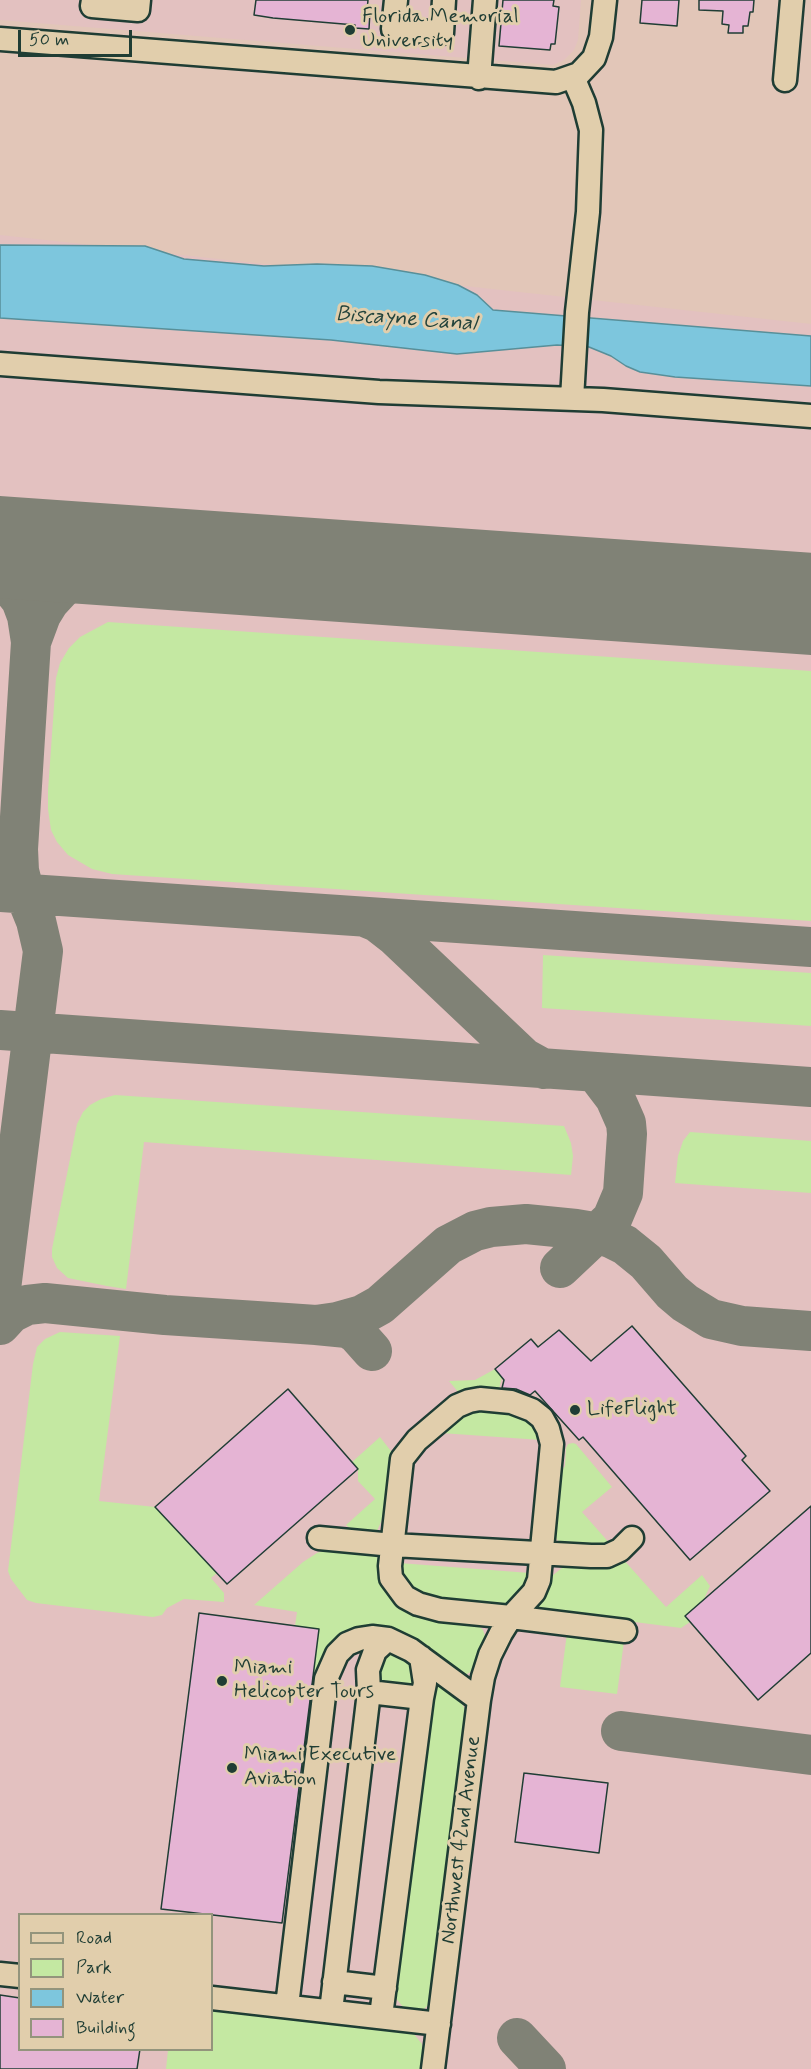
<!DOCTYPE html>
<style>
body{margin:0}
#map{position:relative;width:811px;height:2069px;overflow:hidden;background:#e2c6b8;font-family:Mynerve,sans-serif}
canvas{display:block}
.legend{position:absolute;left:18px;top:1913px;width:195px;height:138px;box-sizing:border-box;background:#e1ceac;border:2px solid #93947c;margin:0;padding:8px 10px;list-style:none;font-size:18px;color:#1f3d34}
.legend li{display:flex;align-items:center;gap:12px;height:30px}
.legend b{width:30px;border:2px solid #93947c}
.scale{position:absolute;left:18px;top:30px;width:114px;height:27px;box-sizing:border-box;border:3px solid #1f3d34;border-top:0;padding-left:8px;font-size:18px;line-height:21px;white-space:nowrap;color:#1f3d34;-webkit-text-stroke:4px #e1ceac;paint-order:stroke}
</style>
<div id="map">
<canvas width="811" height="2069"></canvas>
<ul class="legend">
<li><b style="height:8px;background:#e1ceac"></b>Road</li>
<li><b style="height:16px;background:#c4e8a2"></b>Park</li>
<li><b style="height:16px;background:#7dc6dd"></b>Water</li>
<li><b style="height:16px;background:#e5b4d4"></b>Building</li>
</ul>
<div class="scale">50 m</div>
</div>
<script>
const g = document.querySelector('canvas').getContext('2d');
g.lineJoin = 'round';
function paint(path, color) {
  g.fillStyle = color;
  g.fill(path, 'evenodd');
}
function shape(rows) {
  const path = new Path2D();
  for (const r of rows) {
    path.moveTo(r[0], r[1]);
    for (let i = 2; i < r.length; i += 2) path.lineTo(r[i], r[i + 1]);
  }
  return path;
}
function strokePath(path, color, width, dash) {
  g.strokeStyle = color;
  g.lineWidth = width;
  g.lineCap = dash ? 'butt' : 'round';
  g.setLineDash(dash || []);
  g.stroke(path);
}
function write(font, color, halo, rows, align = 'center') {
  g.font = font + ' Mynerve,sans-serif';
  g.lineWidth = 6;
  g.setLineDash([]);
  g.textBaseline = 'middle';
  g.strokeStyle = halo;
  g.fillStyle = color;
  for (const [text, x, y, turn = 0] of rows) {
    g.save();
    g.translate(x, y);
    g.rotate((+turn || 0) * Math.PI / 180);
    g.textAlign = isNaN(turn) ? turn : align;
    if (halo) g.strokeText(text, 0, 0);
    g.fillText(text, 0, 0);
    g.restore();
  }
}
const built = shape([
 [0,0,581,0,578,40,574,50,564,60,553,65,0,20],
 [0,235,811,324,811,2069,0,2069],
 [20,1914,212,1914,212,2050,20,2050]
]);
const green = shape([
 [108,622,811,671,811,921,112,874,92,869,68,855,57,842,51,830,48,809,48,791,56,678,60,663,69,648,80,637],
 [543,955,811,973,811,1026,542,1008],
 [115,1095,564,1126,571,1143,573,1156,571,1175,144,1142,126,1289,107,1286,68,1278,57,1268,52,1257,52,1249,77,1124,83,1112,90,1105,101,1099],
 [690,1132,811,1141,811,1193,675,1183,678,1156,683,1141],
 [60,1332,120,1336,99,1501,155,1507,217,1573,211,1578,224,1593,224,1602,184,1599,167,1608,162,1615,153,1617,36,1603,27,1600,11,1579,8,1571,33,1364,37,1347,45,1339],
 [495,1369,502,1377,498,1393,459,1393,449,1381,475,1380],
 [473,1409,514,1412,532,1423,541,1440,441,1433,465,1413],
 [380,1437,394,1455,387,1508,377,1531,370,1534,356,1533,346,1525,375,1499,358,1481,358,1469,352,1462],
 [573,1443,576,1444,612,1487,582,1512,612,1546,561,1544,555,1537,552,1529,559,1474,565,1466,566,1448,568,1444],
 [332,1548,373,1553,384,1565,386,1582,475,1622,483,1630,485,1636,484,1645,474,1670,467,1674,460,1674,405,1635,387,1628,376,1628,317,1683,312,1682,319,1629,295,1626,297,1612,254,1605,303,1562,317,1553],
 [622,1558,666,1607,702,1575,710,1586,698,1612,690,1622,681,1628,534,1609,541,1599,552,1576,568,1563],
 [399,1563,530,1573,527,1586,512,1602,497,1606,429,1598,413,1589,406,1582],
 [567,1633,624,1641,617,1694,560,1687],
 [387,1652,402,1656,413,1666,416,1689,375,1684,374,1670],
 [431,1678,459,1697,468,1716,431,2002,424,2009,411,2011,404,2008,394,1996,399,1940,405,1933,434,1692],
 [212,2006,404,2030,413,2033,422,2044,423,2069,166,2069,168,2050,212,2050]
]);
const water = shape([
 [0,245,145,246,184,259,264,266,317,264,372,266,425,275,458,285,477,295,493,310,811,336,811,386,675,377,640,372,626,366,611,356,589,347,557,345,457,354,331,340,0,318,0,245]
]);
const taxiway = shape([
 [0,574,21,600,27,616,31,642],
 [0,892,811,947],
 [365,917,377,922,395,936,524,1058,544,1069],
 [0,1030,811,1087],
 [560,1268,612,1219,623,1193,627,1134,626,1123,615,1098,596,1073],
 [0,1297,43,951,36,921,25,894,19,871,18,849,31,642,41,615,49,602,61,589,84,571,108,561,128,556],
 [0,1325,11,1313,27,1305,45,1303,165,1315,287,1323,316,1325,337,1322,362,1315,380,1305,448,1245,475,1231,491,1227,526,1224,576,1229,594,1232,613,1239,625,1245,646,1262,672,1292,685,1303,711,1319,742,1326,811,1331],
 [316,1325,347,1328,356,1333,372,1351],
 [621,1731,811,1755],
 [517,2038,546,2069]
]);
const runway = shape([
 [0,547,811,604]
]);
const building = shape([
 [256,0,368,0,367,11,370,11,369,29,355,28,355,25,273,18,254,15,256,0],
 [503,0,554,0,553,6,559,7,555,44,551,44,550,50,499,46,503,0],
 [642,0,679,0,677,26,640,23,642,0],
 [699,0,754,0,753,12,750,12,748,26,743,26,743,33,728,33,729,25,722,24,723,11,699,10,699,0],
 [632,1326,746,1456,742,1460,770,1491,690,1560,583,1437,579,1440,535,1391,530,1395,516,1389,502,1388,504,1380,495,1369,531,1339,538,1347,559,1330,591,1361,632,1326],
 [288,1389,358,1469,227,1584,155,1507,288,1389],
 [811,1506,811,1653,758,1700,685,1616,811,1506],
 [199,1613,319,1629,282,1923,161,1909,199,1613],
 [524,1773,608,1783,599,1853,515,1842,524,1773],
 [0,1995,20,1998,20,2049,140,2049,137,2069,0,2069,0,1995]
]);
const minor = shape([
 [93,0,92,6,138,10,139,0],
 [396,0,393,29,442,33,444,0],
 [0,39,556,82,579,74,594,58,601,37,605,0],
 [479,78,485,0],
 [785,80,792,0],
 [0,364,379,392,603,400,811,416],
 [572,399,577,312,588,212,591,130,584,103,573,77],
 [480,1399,511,1402,532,1410,542,1418,548,1429,552,1444,539,1580,534,1592,511,1617,440,1610,418,1604,405,1597,391,1578,390,1566,402,1459,417,1440,457,1406,469,1401,480,1399],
 [319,1538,393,1545,591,1556,607,1556,620,1550,632,1538],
 [369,1692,422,1698],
 [0,1974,20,1976],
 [334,1982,385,1988],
 [212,1998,439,2024],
 [287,2006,324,1696,326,1679,337,1654,347,1644,359,1639,372,1637,388,1639,411,1650,479,1700],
 [331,2011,369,1692,368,1670,375,1651,388,1639],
 [381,2016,422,1698,425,1683,421,1657],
 [433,2069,479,1700,483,1677,490,1655,501,1633,511,1617,625,1631]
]);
const markers = [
 [350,30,6,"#1f3d34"],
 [575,1410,6,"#1f3d34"],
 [222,1681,6,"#1f3d34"],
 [232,1768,6,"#1f3d34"]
];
const poiNames = [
 ["Florida Memorial",362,18],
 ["University",362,42],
 ["LifeFlight",587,1410],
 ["Miami",234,1669],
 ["Helicopter Tours",234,1693],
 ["Miami Executive",244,1756],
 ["Aviation",244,1780]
];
const streetNames = [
 ["Northwest 42nd Avenue",462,1840,-83]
];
const waterNames = [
 ["Biscayne Canal",406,320,4]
];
paint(built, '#e3c1c0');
paint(green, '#c4e8a2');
paint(water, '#7dc6dd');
strokePath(water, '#578f99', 1.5);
strokePath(taxiway, '#808276', 40);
strokePath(runway, '#808276', 102);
paint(building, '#e5b4d4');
strokePath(building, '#1f3d34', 1.5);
strokePath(minor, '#1f3d34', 27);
strokePath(minor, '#e1ceac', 22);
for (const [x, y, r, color] of markers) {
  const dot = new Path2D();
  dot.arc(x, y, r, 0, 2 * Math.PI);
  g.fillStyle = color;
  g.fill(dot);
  strokePath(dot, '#e1ceac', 2);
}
write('21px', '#1f3d34', '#e1ceac', poiNames, 'left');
write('21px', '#1f3d34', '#e1ceac', streetNames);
write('italic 22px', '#24443c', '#e1ceac', waterNames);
</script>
